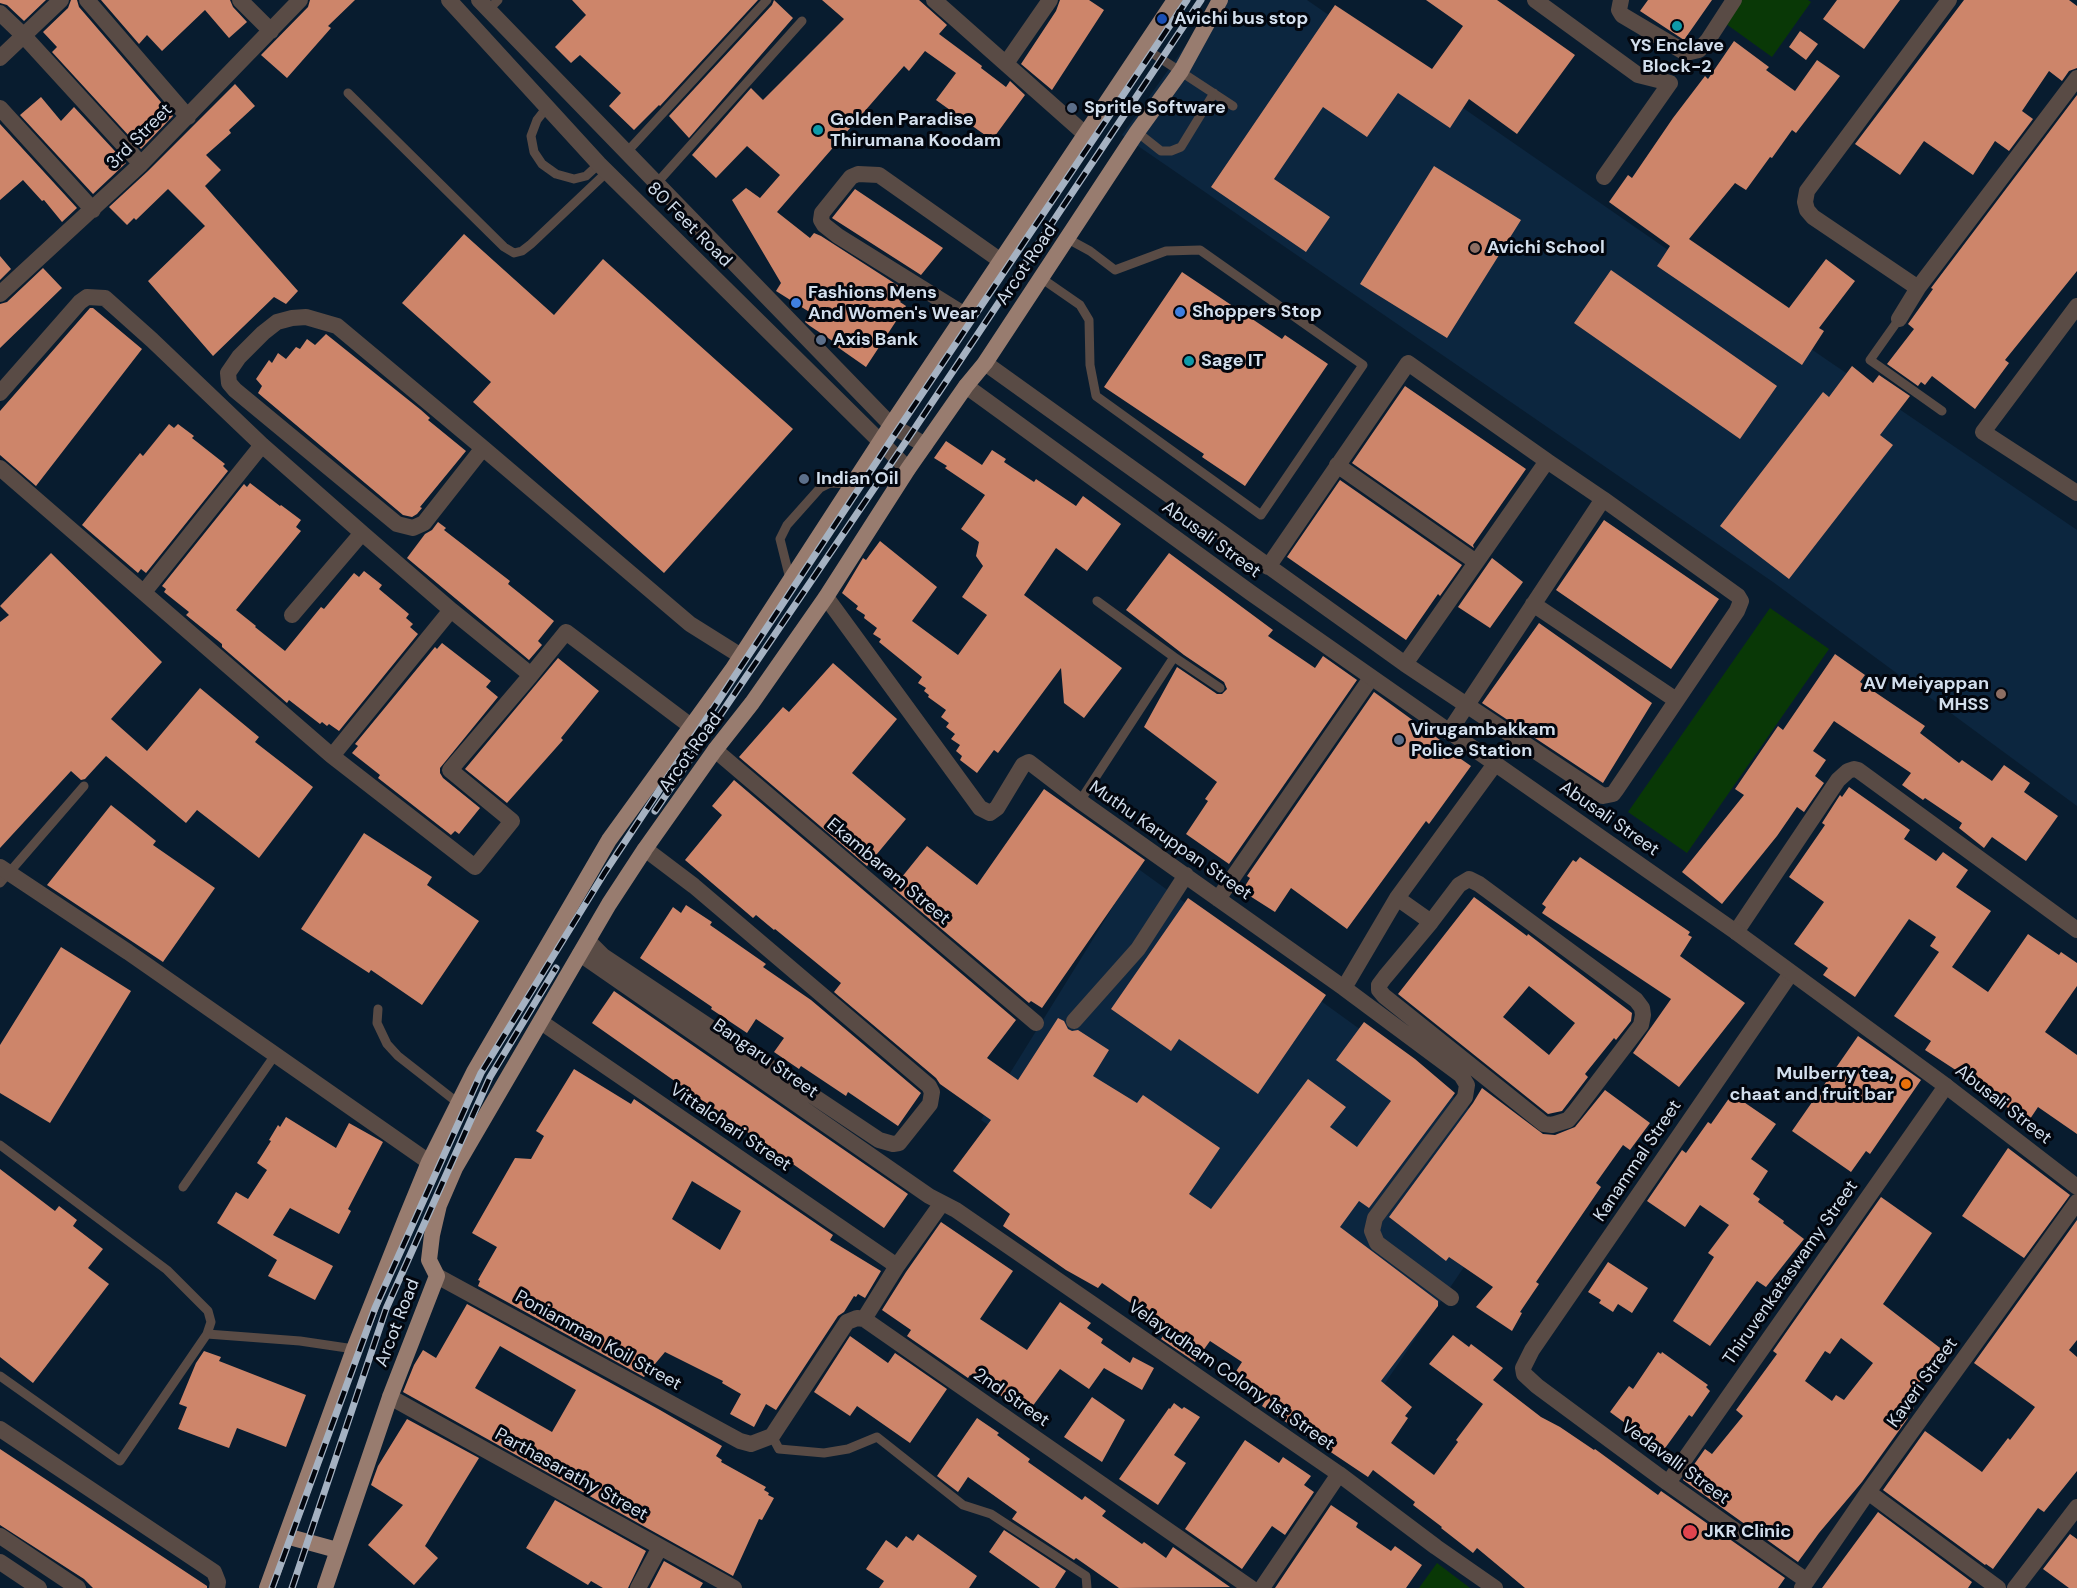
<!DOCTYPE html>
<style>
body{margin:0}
canvas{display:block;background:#081c2f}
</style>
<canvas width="2077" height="1588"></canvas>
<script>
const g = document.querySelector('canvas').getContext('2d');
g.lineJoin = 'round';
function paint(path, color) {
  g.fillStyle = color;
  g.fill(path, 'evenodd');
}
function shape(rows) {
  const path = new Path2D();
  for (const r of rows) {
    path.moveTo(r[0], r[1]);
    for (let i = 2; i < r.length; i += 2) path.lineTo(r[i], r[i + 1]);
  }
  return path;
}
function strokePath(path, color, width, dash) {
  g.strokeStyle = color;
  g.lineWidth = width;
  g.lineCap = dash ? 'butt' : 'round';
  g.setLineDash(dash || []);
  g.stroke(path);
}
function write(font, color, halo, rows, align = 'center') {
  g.font = font + ' "DM Sans",sans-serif';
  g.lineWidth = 6;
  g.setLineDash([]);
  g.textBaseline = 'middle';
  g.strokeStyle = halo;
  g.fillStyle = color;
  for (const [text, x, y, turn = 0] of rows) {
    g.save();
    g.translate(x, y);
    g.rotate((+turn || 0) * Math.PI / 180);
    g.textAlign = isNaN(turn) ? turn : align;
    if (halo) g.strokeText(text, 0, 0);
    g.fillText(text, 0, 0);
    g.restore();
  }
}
const built = shape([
 [1218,0,1307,0,1827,360,2077,530,2077,806,1773,582,1122,135],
 [1137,868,1538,1158,1377,1395,981,1120]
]);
const green = shape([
 [1738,0,1808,0,1811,2,1772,57,1722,21],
 [1770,608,1829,649,1687,853,1628,812],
 [1437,1563,1470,1588,1419,1588]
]);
const building = shape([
 [0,0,46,0,24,21,7,5,0,3],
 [71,0,77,0,79,7,173,116,141,149,52,52,57,47,43,32,68,8],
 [101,0,230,0,233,7,247,22,229,38,205,10,162,51,147,35,139,44],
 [310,0,355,0,328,26,331,28,287,78,261,55,308,7],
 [572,0,758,0,660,106,659,105,634,130,609,106,621,93,580,55,571,63,555,47,586,15],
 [774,0,793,18,689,138,669,116,772,5],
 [822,0,919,0,947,25,939,34,982,66,981,68,1006,87,1010,81,1025,95,992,140,936,100,956,73,925,51,909,71,904,66,777,212,810,238,814,233,821,236,908,292,900,302,906,306,866,367,836,346,837,344,810,326,805,322,811,313,776,291,781,283,732,200,746,188,760,198,780,175,747,146,716,178,692,155,751,88,763,100,844,19],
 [1060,0,1089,0,1104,10,1052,90,1021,64,1056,11],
 [1426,0,1497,0,1575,55,1517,134,1469,99,1450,128,1398,93,1367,137,1323,107,1274,179,1330,217,1306,252,1211,187,1335,5,1432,69,1463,26],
 [1648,0,1712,0,1684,40,1640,11],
 [1837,0,1900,0,1864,49,1823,19],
 [1964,0,2069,0,2077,6,2077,68,2069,71,2062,81,2049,71,2022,111,2033,119,2009,151,1995,141,1973,175,1924,141,1900,175,1855,144],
 [1800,31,1818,44,1806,60,1789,47],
 [1734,41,1769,67,1766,70,1795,91,1817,60,1840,76,1796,133,1792,130,1772,158,1770,157,1746,190,1735,183,1689,239,1789,308,1826,259,1855,281,1819,328,1824,331,1802,365,1657,266,1670,246,1609,202,1628,175,1632,178,1673,118,1705,76,1708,79],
 [235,84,255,106,229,130,231,133,206,155,221,170,205,186,298,291,286,304,274,297,213,356,148,281,205,226,168,189,136,220,134,218,127,225,109,207,148,171],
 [2077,95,2077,271,2005,360,2009,363,1975,409,1932,376,1925,385,1921,382,1918,386,1887,364,1914,329,1908,324,1933,289,1931,288],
 [41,97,61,121,74,107,126,163,93,194,20,115],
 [0,124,77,208,62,222,44,200,42,201,23,180,0,200],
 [1434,166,1521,220,1447,338,1360,284],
 [855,189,943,248,921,275,832,218],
 [464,234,554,315,603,259,793,429,664,573,473,402,491,382,402,303],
 [0,256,11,269,0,280],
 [43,268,62,288,0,348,0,304,7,302],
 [1611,270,1777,386,1740,439,1574,323],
 [1182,272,1282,339,1285,335,1328,364,1245,486,1202,457,1204,454,1104,387],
 [90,308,93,308,142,349,36,486,0,455,0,411],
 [326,334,421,410,430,418,428,420,466,451,420,507,422,508,417,514,412,517,403,515,258,393,262,386,256,379,269,360,272,363,278,353,286,359,296,347,300,349,307,339,315,345],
 [1852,366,1873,383,1879,375,1910,396,1880,435,1893,445,1789,579,1720,526,1823,392,1829,397],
 [1405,386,1526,469,1473,545,1474,548,1352,463],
 [169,424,174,428,178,424,194,436,192,438,225,464,223,466,228,471,146,573,141,569,138,573,82,525,140,453,143,456],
 [946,441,982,465,992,450,1006,459,1004,462,1034,482,1036,479,1076,506,1083,496,1121,524,1087,571,1056,548,1024,595,1122,668,1084,718,1064,703,1061,668,998,753,994,750,977,773,960,760,962,756,956,751,960,745,951,739,955,734,946,727,949,723,941,717,946,710,928,697,929,695,924,691,926,688,918,683,922,677,879,642,881,639,873,634,877,628,864,618,865,615,856,609,858,606,842,593,863,558,866,560,880,541,937,587,912,621,958,655,987,615,962,597,983,566,976,556,979,542,961,529,985,495,945,468,947,466,934,458],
 [1340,480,1462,565,1440,596,1438,594,1406,640,1287,557],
 [250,483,280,506,281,505,301,520,296,527,301,531,236,610,256,626,255,627,285,651,321,607,324,609,354,573,359,577,364,571,382,585,379,589,409,614,406,618,413,624,410,627,418,634,339,731,329,724,327,726,322,722,320,724,289,700,287,703,222,647,222,644,186,615,189,612,164,592,166,589,162,586,244,484,247,487],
 [1604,520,1719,599,1671,669,1556,590],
 [438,522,446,528,444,530,510,581,508,584,554,621,538,641,542,645,529,660,407,558,425,534,432,530],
 [51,553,162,662,111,719,147,751,200,688,259,737,255,742,313,787,259,858,197,810,186,823,106,756,85,779,81,780,71,771,0,848,0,622,9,615,0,606],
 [1169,553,1273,630,1268,636,1315,668,1323,656,1357,680,1229,864,1186,834,1208,801,1205,799,1217,782,1144,727,1177,667,1217,694,1222,694,1227,689,1224,682,1184,655,1126,610],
 [1492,558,1523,582,1490,628,1458,607],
 [1539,623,1652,703,1603,783,1482,703],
 [442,643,491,681,486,687,498,697,440,768,440,773,443,778,480,808,459,834,455,831,451,835,378,778,380,775,352,753,358,746,355,744,435,647,437,649],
 [1835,654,1865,675,1860,682,1925,726,1920,733,1959,763,1962,760,1992,781,2004,765,2030,783,2024,792,2058,816,2026,861,1992,837,1984,848,1959,828,1962,823,1925,798,1923,800,1902,785,1911,773,1834,721,1813,751,1826,760,1815,776,1824,783,1804,812,1797,807,1777,836,1722,904,1682,872,1744,795,1735,789,1778,726,1783,730],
 [558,658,599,691,561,738,563,740,507,803,465,769],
 [833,663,897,719,852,773,906,819,867,866,739,757,783,707,789,712],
 [1374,692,1440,740,1438,743,1471,766,1429,824,1426,821,1347,929,1291,888,1275,912,1242,891,1250,878,1247,876],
 [734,780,1016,1020,987,1058,1018,1080,1058,1018,1064,1021,1068,1029,1072,1031,1078,1030,1109,1050,1093,1076,1137,1103,1143,1095,1220,1148,1189,1194,1211,1209,1308,1079,1346,1107,1330,1127,1357,1147,1391,1101,1336,1060,1364,1022,1415,1059,1455,1093,1372,1204,1369,1208,1359,1201,1340,1227,1438,1301,1438,1306,1381,1381,1412,1407,1405,1416,1408,1418,1391,1443,1434,1475,1458,1442,1456,1440,1483,1404,1429,1364,1453,1335,1469,1347,1471,1344,1503,1368,1493,1380,1541,1417,1560,1427,1594,1450,1595,1449,1658,1495,1661,1491,1785,1578,1778,1588,1525,1588,1477,1548,1473,1553,1441,1528,1442,1527,1413,1505,1415,1502,1373,1470,1368,1477,1262,1406,1265,1401,1231,1379,1242,1362,1210,1341,1195,1362,1161,1339,1168,1329,1102,1283,1098,1288,1066,1270,1003,1226,1010,1214,953,1171,991,1120,940,1084,936,1078,834,992,841,983,775,929,774,930,756,915,753,918,685,860,722,815,712,806],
 [1849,787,1910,830,1904,839,1936,861,1943,852,1968,870,1956,887,1991,911,1952,967,1988,992,2028,934,2059,955,2061,952,2077,963,2077,986,2045,1032,2077,1055,2077,1134,2038,1107,2028,1122,1995,1099,1997,1097,1925,1050,1931,1041,1894,1016,1939,952,1930,946,1936,937,1909,919,1855,997,1823,975,1828,968,1794,944,1824,902,1789,877,1825,825,1822,823,1840,795,1842,797],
 [1044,789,1145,860,1042,1008,1031,1001,1029,1003,893,888,927,846,977,885],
 [111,805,156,841,153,845,215,888,163,962,47,885],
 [364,833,432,877,427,885,479,921,422,1005,371,970,369,973,301,929],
 [1580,857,1690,932,1688,935,1692,937,1680,956,1745,1003,1679,1087,1633,1053,1671,999,1542,913,1546,907,1542,904,1573,860,1576,862],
 [1474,897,1527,936,1528,934,1632,1013,1631,1021,1616,1040,1614,1038,1585,1074,1588,1077,1562,1111,1548,1114,1398,994],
 [1529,986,1575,1023,1549,1055,1503,1017],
 [1188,898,1326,995,1258,1094,1179,1039,1171,1051,1111,1009],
 [686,905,712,922,710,925,766,964,763,967,811,1000,921,1093,898,1126,848,1092,846,1096,801,1066,799,1069,774,1052,784,1038,756,1019,747,1033,711,1009,712,1007,640,958,673,907,681,913],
 [61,947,131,991,50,1123,0,1093,0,1045],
 [614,991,908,1194,884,1228,592,1023],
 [1858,1036,1921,1080,1870,1154,1866,1151,1851,1172,1792,1131],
 [574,1069,631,1104,634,1099,833,1235,830,1240,881,1271,865,1298,858,1294,856,1297,854,1296,844,1312,838,1316,776,1410,766,1404,754,1427,730,1414,741,1394,722,1383,723,1381,665,1352,644,1377,478,1286,480,1281,478,1280,497,1247,472,1233,515,1158,531,1159,544,1136,536,1131],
 [692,1181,741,1211,720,1250,672,1219],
 [1482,1088,1543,1134,1555,1135,1575,1127,1605,1090,1650,1123,1630,1150,1623,1145,1596,1183,1601,1187,1536,1282,1539,1284,1520,1312,1522,1313,1512,1331,1476,1307,1493,1287,1449,1257,1446,1261,1389,1217,1473,1103],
 [1732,1094,1776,1124,1751,1159,1768,1171,1753,1194,1760,1199,1758,1202,1784,1221,1783,1223,1804,1239,1766,1287,1757,1281,1710,1346,1673,1321,1714,1257,1708,1253,1729,1225,1700,1205,1685,1227,1647,1201,1682,1150,1686,1153,1708,1122,1711,1124],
 [286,1117,336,1148,349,1123,383,1142,348,1209,351,1211,339,1234,290,1208,273,1235,333,1266,315,1300,268,1276,277,1260,217,1223,236,1192,248,1199,267,1170,257,1163,271,1141,269,1140,278,1125,280,1127],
 [2008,1148,2070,1195,2024,1258,1962,1216],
 [0,1169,55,1211,59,1206,77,1220,73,1226,103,1249,88,1268,109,1284,33,1383,0,1357],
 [1881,1197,1932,1233,1883,1304,1944,1351,1905,1401,1914,1408,1907,1417,1908,1418,1862,1482,1819,1533,1798,1562,1683,1480,1705,1449,1712,1454,1743,1416,1736,1410,1777,1354,1773,1351],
 [1841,1338,1873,1363,1844,1400,1836,1395,1832,1401,1805,1381,1825,1351,1830,1354],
 [2077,1220,2077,1340,2069,1350,2077,1357,2077,1471,2044,1512,2038,1508,1993,1569,1986,1564,1985,1565,1883,1490,1925,1431,1982,1472,2008,1438,2010,1440,2035,1407,1974,1363],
 [941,1222,1013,1271,980,1319,1027,1350,1060,1302,1091,1323,1087,1328,1103,1339,1101,1343,1130,1363,1133,1357,1154,1368,1142,1390,1104,1368,1089,1389,1060,1369,1032,1407,1008,1390,1003,1397,970,1375,968,1378,907,1336,911,1330,882,1310,906,1272],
 [1608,1262,1648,1288,1632,1313,1618,1304,1613,1312,1599,1303,1601,1300,1588,1292],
 [467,1304,660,1410,722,1446,716,1456,722,1460,721,1462,766,1487,764,1490,769,1493,768,1495,774,1498,762,1520,759,1519,733,1576,403,1392,414,1365,423,1350,436,1358],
 [500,1346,576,1390,552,1432,475,1388],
 [850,1336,888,1363,895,1353,947,1389,910,1443,857,1406,850,1416,814,1392],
 [204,1351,221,1357,219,1361,306,1395,286,1447,237,1428,229,1448,178,1429,187,1407,179,1404,196,1363],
 [1658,1352,1661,1354,1662,1352,1708,1385,1706,1387,1710,1391,1692,1417,1689,1415,1663,1451,1610,1412,1629,1386,1633,1389],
 [1092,1397,1125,1420,1102,1462,1064,1437],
 [1174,1403,1182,1409,1184,1407,1200,1417,1174,1455,1186,1463,1158,1505,1119,1479,1169,1408,1170,1409],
 [977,1418,999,1433,997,1435,1030,1459,1028,1462,1082,1500,1085,1496,1106,1511,1102,1516,1142,1544,1144,1542,1166,1558,1173,1547,1230,1587,1119,1588,1076,1558,1074,1560,1012,1519,1017,1512,968,1477,958,1492,937,1476],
 [407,1419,479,1458,425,1546,438,1558,414,1585,368,1545,403,1505,371,1485,378,1466],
 [1245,1440,1279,1463,1283,1457,1311,1476,1304,1485,1314,1492,1285,1535,1272,1526,1242,1569,1185,1529],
 [0,1449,207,1586,207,1588,93,1588,84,1579,0,1525],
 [555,1500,646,1551,628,1588,603,1588,591,1581,588,1585,526,1548],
 [1331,1505,1358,1523,1356,1527,1391,1551,1395,1546,1422,1565,1406,1588,1275,1588],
 [1878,1512,1972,1582,1968,1588,1822,1588],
 [1004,1530,1066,1571,1055,1588,1040,1588,989,1552],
 [918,1534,977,1576,969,1588,879,1588,884,1581,866,1569,886,1540,897,1548,906,1536,913,1541],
 [2070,1534,2077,1539,2077,1588,2069,1588,2043,1569],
 [664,1561,703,1583,700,1588,650,1588]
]);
const service = shape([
 [488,10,498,0],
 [1143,47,1233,106],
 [348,93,504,247,514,253,522,251,531,244,607,172],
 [548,106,537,120,531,136,534,152,542,164,556,174,574,179,586,176,599,164],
 [1137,132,1161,151,1171,151,1181,147,1214,93],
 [626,153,767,0],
 [656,184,802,21],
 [1041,278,1080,305,1089,320,1090,365,1096,396,1261,515,1363,365,1200,250,1166,251,1115,270,1090,251,1068,239],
 [1899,319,1870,360,1942,411],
 [790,579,780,539,787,525,820,488,830,483,853,484],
 [1174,657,1220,688],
 [1080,801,1174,657,1097,601],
 [0,883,84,786],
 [378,1009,377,1023,387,1044,398,1056,458,1103],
 [0,1145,167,1270,208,1311,211,1322,207,1334],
 [183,1187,275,1055],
 [0,1376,120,1461,207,1334,300,1341,354,1349],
 [772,1436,779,1449,824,1453,848,1449,877,1437,963,1505,991,1514,1086,1576,1087,1588]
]);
const minor = shape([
 [87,0,188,117],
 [240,0,271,31],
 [934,0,1085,134],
 [1535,0,1638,75,1670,83,1604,177],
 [1621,0,1619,10,1622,15,1686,53,1699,50,1708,40,1734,0],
 [0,13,23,35,141,164],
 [0,58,61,0],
 [1007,62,1050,0],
 [0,108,93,210],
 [1918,288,2077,78],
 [0,294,141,164,300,0],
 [2077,306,1983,432,2077,493],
 [965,315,838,236,824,225,821,220,822,213,851,177,858,174,879,175,1001,261],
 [1899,319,1918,288,1813,217,1807,210,1805,202,1807,191,1949,0],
 [985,363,1405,664,1603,796,1613,794,1616,790,1737,611,1741,601,1738,596,1603,499],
 [0,393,80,302,87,297,105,298,152,340,262,445,362,533,292,615],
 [483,448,424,523,413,528,397,524,235,390,229,383,228,373,239,357,263,333,277,322,292,318,306,317,337,326,483,448,690,624,741,656],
 [1337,465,1476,562],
 [0,468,332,756,451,610],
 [362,533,451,610,531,675,566,632,692,727],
 [1268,567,1408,363,1547,461,1405,664],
 [144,592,262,445],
 [826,597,980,808,990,813,997,808,1023,765,1029,762,1080,801,1344,988,1397,898,1495,764],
 [1533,604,1676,700],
 [1449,732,1603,499,1547,461],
 [715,750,1036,1023],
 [332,756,475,867,512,821,450,770,531,675],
 [0,867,128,952,429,1162],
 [1397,898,1431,922,1459,885,1469,879,1479,884,1636,1000,1642,1008,1643,1015,1641,1025,1574,1113,1568,1120,1552,1125,1544,1124,1384,996,1379,990,1379,985,1385,977,1431,922],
 [1218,899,1371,678],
 [1736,932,1838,780,1848,771,1854,769,1858,770,2077,930],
 [589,942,603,956,879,1140,893,1144,899,1143,930,1104,932,1092,929,1086,694,886,645,849],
 [580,954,929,1196,956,1210,1339,1474,1436,1547,1495,1588],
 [1791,973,1532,1350,1523,1368,1524,1374,1537,1386,1668,1483,1807,1581],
 [1344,988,1461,1075,1467,1085,1465,1097,1375,1218,1372,1231,1377,1243,1451,1298],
 [1074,1021,1138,949,1186,875],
 [541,1022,897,1266],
 [942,1203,897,1266,864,1319,1251,1588],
 [437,1276,740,1441,751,1444,772,1436,847,1322,857,1318,864,1319],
 [390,1397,734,1588],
 [0,1429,214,1572,218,1582,217,1588],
 [1668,1483,1946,1086],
 [1868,1492,1998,1588],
 [0,1536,78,1588],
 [638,1588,660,1547],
 [1262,1588,1339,1474],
 [1802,1588,1868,1492,2077,1202],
 [2015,1588,2077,1507]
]);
const tertiary = shape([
 [449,0,599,164,908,469],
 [479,0,891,425,925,445],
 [966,386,1251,593,1736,932,1946,1086,2077,1187],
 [0,1562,39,1588]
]);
const primary = shape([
 [286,1536,337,1550],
 [267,1588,354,1349,406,1218,429,1162,474,1072,609,840,732,670,891,425,1175,0],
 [325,1588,390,1397,437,1276,429,1260,432,1235,439,1205,455,1168,609,904,645,849,715,750,752,703,826,597,908,469,966,386,985,363,1137,132,1181,71,1220,0]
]);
const rail = shape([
 [655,811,909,437,1201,0],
 [272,1588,375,1308,481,1073,605,872,897,431,1187,0],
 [292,1588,386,1309,490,1077,556,968]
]);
const markers = [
 [1162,19,6,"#1a4fb4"],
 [1677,26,6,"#0f9aa8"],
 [1072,108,6,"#5c6f8a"],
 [818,130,6,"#0f9aa8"],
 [1475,248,6,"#8d6e63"],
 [796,303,6,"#3f7fe0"],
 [1180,312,6,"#3f7fe0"],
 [821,340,6,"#5c6f8a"],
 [1189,361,6,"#0f9aa8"],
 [804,479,6,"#5c6f8a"],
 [2001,694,6,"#8d6e63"],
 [1399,740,6,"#5c6f8a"],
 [1906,1084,6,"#e8710a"],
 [1690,1532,8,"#e0444e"]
];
const poiNames = [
 ["Avichi bus stop",1174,19],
 ["YS Enclave",1677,46,"center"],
 ["Block-2",1677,67,"center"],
 ["Spritle Software",1084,108],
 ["Golden Paradise",830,120],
 ["Thirumana Koodam",830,141],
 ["Avichi School",1487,248],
 ["Fashions Mens",808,293],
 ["And Women's Wear",808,314],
 ["Shoppers Stop",1192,312],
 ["Axis Bank",833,340],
 ["Sage IT",1201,361],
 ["Indian Oil",816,479],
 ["AV Meiyappan",1989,684,"right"],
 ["MHSS",1989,705,"right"],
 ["Virugambakkam",1411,730],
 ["Police Station",1411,751],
 ["Mulberry tea,",1894,1074,"right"],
 ["chaat and fruit bar",1894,1095,"right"],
 ["JKR Clinic",1704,1532]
];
const streetNames = [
 ["3rd Street",140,137,-45],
 ["80 Feet Road",689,225,45],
 ["Arcot Road",1027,265,-56],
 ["Abusali Street",1211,540,36],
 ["Arcot Road",691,753,-54],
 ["Abusali Street",1609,819,35],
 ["Muthu Karuppan Street",1170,841,35],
 ["Ekambaram Street",888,872,40],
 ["Bangaru Street",765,1059,35],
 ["Abusali Street",2003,1105,38],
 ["Vittalchari Street",730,1128,34],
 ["Kanammal Street",1638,1161,-56],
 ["Thiruvenkataswamy Street",1791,1273,-55],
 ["Arcot Road",398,1323,-69],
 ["Poniamman Koil Street",598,1341,29],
 ["Velayudham Colony 1st Street",1231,1376,35],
 ["Kaveri Street",1923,1383,-54],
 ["2nd Street",1011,1398,35],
 ["Vedavalli Street",1675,1463,36],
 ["Parthasarathy Street",571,1475,29]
];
paint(built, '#0c263f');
paint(green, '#093806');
paint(building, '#cd856a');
strokePath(service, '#594b45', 9);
strokePath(minor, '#594b45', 16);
strokePath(tertiary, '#594b45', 16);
strokePath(primary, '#987c6f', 16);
strokePath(rail, '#a5b2c2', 7);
strokePath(rail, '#02060e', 4.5, [14]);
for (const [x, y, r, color] of markers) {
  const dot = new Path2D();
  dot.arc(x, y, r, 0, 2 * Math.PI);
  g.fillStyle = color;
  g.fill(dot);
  strokePath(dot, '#02060e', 2);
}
write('bold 18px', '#d2deec', '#02060e', poiNames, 'left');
write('18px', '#d2deec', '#02060e', streetNames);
</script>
